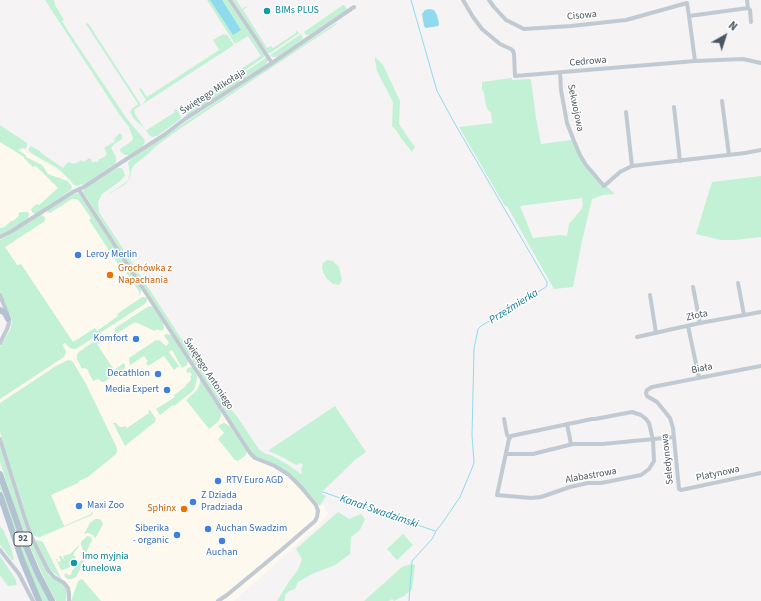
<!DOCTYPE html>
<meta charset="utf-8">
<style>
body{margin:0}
#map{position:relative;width:761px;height:601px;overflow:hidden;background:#f5f3f3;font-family:"Source Sans 3",sans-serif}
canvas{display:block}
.north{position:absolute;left:705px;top:16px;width:40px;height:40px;-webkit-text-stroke:3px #fff;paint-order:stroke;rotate:39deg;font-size:11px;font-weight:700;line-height:16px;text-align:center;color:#4a5661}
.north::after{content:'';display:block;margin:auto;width:14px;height:18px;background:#4a5661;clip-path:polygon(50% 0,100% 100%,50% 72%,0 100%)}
</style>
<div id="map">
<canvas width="761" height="601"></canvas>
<div class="north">N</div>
</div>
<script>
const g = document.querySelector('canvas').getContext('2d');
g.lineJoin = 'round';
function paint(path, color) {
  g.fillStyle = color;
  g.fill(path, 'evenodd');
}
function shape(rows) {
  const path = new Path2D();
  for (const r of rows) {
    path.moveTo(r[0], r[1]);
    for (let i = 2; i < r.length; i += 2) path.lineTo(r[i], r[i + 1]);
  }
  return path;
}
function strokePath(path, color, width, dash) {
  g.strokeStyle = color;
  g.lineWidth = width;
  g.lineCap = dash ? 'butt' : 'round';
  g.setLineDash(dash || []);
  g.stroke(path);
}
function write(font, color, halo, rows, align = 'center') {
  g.font = font + ' "Source Sans 3",sans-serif';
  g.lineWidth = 3;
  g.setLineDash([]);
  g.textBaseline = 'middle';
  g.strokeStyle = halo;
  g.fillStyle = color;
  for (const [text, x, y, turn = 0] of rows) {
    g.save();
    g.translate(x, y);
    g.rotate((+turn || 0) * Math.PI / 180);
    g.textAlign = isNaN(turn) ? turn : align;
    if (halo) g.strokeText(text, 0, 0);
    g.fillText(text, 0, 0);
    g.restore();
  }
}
const commercial = shape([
 [0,135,68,177,76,186,27,219,0,233],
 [84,190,186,347,255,449,277,460,316,493,328,513,320,524,234,601,59,601,20,516,0,451,0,350,13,325,0,241]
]);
const green = shape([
 [45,0,54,0,55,5,64,20,62,21,70,34,127,119,144,139,145,142,142,147,130,155,125,155,120,151,120,149,132,141,133,138,129,127,119,114],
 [207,0,228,0,256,43,265,55,263,58,183,112,182,109,182,107,186,104,186,103,187,104,261,56,248,36,235,44],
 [233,0,236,0,242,9,247,6,247,7,243,10,267,48,271,46,273,48,296,33,296,30,299,33,298,34,270,53,268,53,258,39],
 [343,5,344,5,347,9,346,10,309,35,306,35,304,32],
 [88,23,141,105,134,110,135,113,135,114,144,128,134,119,130,112,132,109,138,104,86,24],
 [336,23,337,24,178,130,155,147,148,154,134,165,131,171,131,175,127,183,108,195,109,194,128,181,130,173,128,163,131,159,178,127],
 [223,34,227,35,234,45,143,104,143,103,146,100,139,89,141,88,147,97,219,50,213,40],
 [301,34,303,38,302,40,277,57,273,57,270,55],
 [266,57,267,58,268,60,266,64,265,65,188,115,185,115,183,113,263,60],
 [375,57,383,65,400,101,399,124,411,142,415,147,412,152,401,138,396,130,392,126,393,102,377,71,375,60],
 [512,78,512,80,531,79,536,118,541,144,572,140,587,168,615,194,603,195,592,199,582,241,573,287,554,289,507,206,505,206,459,127,493,123,492,121,491,112,488,110,486,106,484,93,482,89,482,82],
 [582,198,583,205,581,210,569,224,567,236,560,235,533,238,520,206],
 [176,109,177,110,181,117,179,120,157,136,152,137,149,135,146,130,147,130,175,112,174,110],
 [0,125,27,143,27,147,25,149,22,148,19,150,19,151,26,155,26,157,42,165,48,174,68,181,72,187,71,190,36,214,33,213,31,210,32,208,37,204,39,205,58,188,37,167,34,166,33,167,24,158,24,157,0,142],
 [120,133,122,136,122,139,114,144,111,148,116,157,116,162,115,164,83,185,81,184,77,186,74,185,62,172,54,166,31,153,29,150,29,148,31,146,33,147,40,151,41,153,63,168,68,162,74,164,82,160,83,162,90,158,93,163,96,161,96,162,99,161,98,160,106,156,105,155,107,154,104,148,115,141,114,139],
 [117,168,121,168,123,169,125,176,120,181,102,194,98,202,99,212,220,398,236,415,258,448,261,451,266,454,271,455,287,464,301,474,302,472,301,469,303,465,301,463,296,465,284,458,269,451,269,450,335,406,366,452,355,460,323,491,322,494,326,496,320,506,303,487,291,474,277,465,258,458,252,453,83,192,84,189],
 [761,176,761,237,735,240,721,240,696,234,712,182],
 [77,193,80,195,141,288,141,292,139,295,138,294,140,293,124,269,122,270,89,220,91,218,80,202,77,199,72,199,50,213,47,212,48,210,74,194],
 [20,212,28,212,29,215,28,219,16,227,0,235,0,228,4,227,11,221,13,221,19,216,18,214],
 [41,215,45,217,45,221,5,247,17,265,21,264,73,342,95,328,97,331,118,316,117,314,142,297,144,297,147,298,147,301,146,303,76,349,74,349,70,348,65,343,62,345,66,351,66,353,64,357,0,399,0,347,10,330,12,323,11,318,0,292,0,240],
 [327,260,333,261,339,267,342,280,339,285,333,284,327,279,323,272,322,267,323,263],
 [149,306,153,307,163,322,164,328,162,331,156,329,155,331,135,322,114,335,115,328],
 [107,334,109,335,110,339,108,337,97,344,114,370,124,363,125,365,125,368,104,382,102,382,98,379,93,381,87,369,83,368,82,369,77,359,77,354,79,352,87,346,104,335],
 [166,334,171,335,188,361,187,365,182,368,172,350,169,352,179,366,174,370,164,356,148,366,146,363,148,361,144,356,130,365,129,358,156,340,157,341,159,340,166,346,169,343,165,337,164,335],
 [70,360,73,362,86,384,117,448,117,451,116,454,88,477,79,481,78,483,51,495,64,526,91,514,91,512,93,513,92,515,40,537,38,537,33,535,26,516,0,432,0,403,56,366,66,361],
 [190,367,193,368,197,376,197,379,195,387,193,391,174,406,173,405,160,415,156,409,175,397,174,395,182,390,178,392,185,387,186,388,185,386,191,380,191,379,190,376,192,375,190,372,188,373,186,371,187,369],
 [200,379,220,410,221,413,221,416,219,421,209,429,186,400,197,390,200,383],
 [150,410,156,419,155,422,126,445,125,446,113,423,116,423,120,427,123,427,125,426,127,428,149,413,148,411],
 [224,423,230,426,247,451,246,455,238,461,235,460,218,439,224,433,218,426,221,424],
 [0,445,23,520,30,538,42,562,49,575,55,580,64,585,67,590,66,601,56,601,45,580,29,544,17,515,0,462],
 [0,480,50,601,41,601,32,581,6,506,0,489],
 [338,512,349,519,361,514,365,519,360,530,351,537,350,554,335,565,312,574,298,582,295,589,289,591,285,595,285,599,284,601,277,601,290,580,298,570,302,559,296,549],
 [95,519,99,519,101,520,103,524,95,539,94,536,91,534,88,533,84,534,90,523],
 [0,526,4,531,11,548,14,559,12,560,0,545],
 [403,534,413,545,397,560,387,549],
 [87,536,91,537,92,540,85,555,85,560,76,577,72,579,68,579,65,577,64,575,67,573,68,575,71,575,72,571,82,559,84,553,81,545,81,542],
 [36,540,41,541,43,542,62,580,50,569,36,541],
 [79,545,78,548,76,550,73,555,76,557,70,567,63,570,61,570,56,559,57,559,58,562,61,561,59,556,61,556,63,559,64,559,63,556,70,554],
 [0,556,15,578,17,585,8,586,0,575],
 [411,564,415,565,412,589,404,596,394,601,392,599,389,601,364,601,402,567],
 [82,579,83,580,101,601,71,601,77,584,79,580]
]);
const water = shape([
 [210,0,222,0,241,30,233,35],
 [429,9,434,10,437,15,439,24,438,26,426,28,424,26,422,14,425,10]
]);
const stream = shape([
 [323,492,435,531],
 [409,601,412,561,432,539,436,531,443,522,460,497,473,466,474,462,472,436,474,349,478,329,481,326,546,287,547,285,547,282,455,124,437,91,411,0]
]);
const minor = shape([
 [230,0,272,63],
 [463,0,473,17,482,29,500,44,511,49,513,51,514,54,515,76,695,61,743,59,761,63],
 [489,0,494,7,506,20,524,29,571,26,626,20,687,3,689,16,695,61],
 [748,8,750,10,751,22],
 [689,16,748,8,747,0],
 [560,72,561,90,567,123,574,141,580,155,586,165,604,186,620,172,632,166,745,153,761,150],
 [722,101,729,155],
 [674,107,680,161],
 [626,112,632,166],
 [79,190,250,453,255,458,275,466,289,475,301,487,316,505,318,511,317,517,315,521,279,552,227,595,218,601],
 [0,237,12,231,73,192,84,187,122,162,164,135,185,119,272,63,354,7],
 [738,283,744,315],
 [693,287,700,323],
 [0,295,7,313,9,323,7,329,0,343],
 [650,295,656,333],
 [688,326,699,378],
 [637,337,700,323,761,312],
 [761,366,652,387,647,390,646,393,647,396,657,402,662,408,670,418,673,428,679,489,681,490,761,473],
 [632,412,641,415,646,419,649,423,653,440,654,461,649,469,641,475,601,483,588,483,570,487,541,497,531,498,497,495,509,439,511,436,592,419,595,419,632,412],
 [504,419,507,435,510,438],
 [567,424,571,444],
 [0,439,25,519,32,538,48,570,54,577,64,583,68,588,69,593,69,601],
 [506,454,533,454,573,444,603,444,674,437],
 [0,550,19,574,33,601]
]);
const primary = shape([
 [0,310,5,313,8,319],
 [0,474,23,539,38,574,52,601],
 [0,495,22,560,39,601]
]);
const markers = [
 [267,11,4,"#0f9aa8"],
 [78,255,4,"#3f7fe0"],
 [110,275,4,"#e8710a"],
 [136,339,4,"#3f7fe0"],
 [158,374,4,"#3f7fe0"],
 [167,390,4,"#3f7fe0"],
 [218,481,4,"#3f7fe0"],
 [193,502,4,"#3f7fe0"],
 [79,506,4,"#3f7fe0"],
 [184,509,4,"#e8710a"],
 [208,529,4,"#3f7fe0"],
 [177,535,4,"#3f7fe0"],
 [222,541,4,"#3f7fe0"],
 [74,563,4,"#0f9aa8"]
];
const shields = [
 [23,539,18]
];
const shieldNames = [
 ["92",23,539]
];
const cultureNames = [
 ["BIMs PLUS",275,11],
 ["Imo myjnia",82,557],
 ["tunelowa",82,569]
];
const streetNames = [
 ["Cisowa",582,16,-5],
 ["Cedrowa",588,62,-5],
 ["Świętego Mikołaja",213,92,-33],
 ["Sekwojowa",575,108,78],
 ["Złota",697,316,-12],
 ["Biała",702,369,-11],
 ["Świętego Antoniego",208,374,57],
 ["Seledynowa",668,459,-96],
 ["Platynowa",718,474,-12],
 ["Alabastrowa",591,476,-10]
];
const shopNames = [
 ["Leroy Merlin",86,255],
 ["Komfort",128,339,"right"],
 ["Decathlon",150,374,"right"],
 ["Media Expert",159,390,"right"],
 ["RTV Euro AGD",226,481],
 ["Z Dziada",201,496],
 ["Pradziada",201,508],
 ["Maxi Zoo",87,506],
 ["Siberika",169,529,"right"],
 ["- organic",169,541,"right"],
 ["Auchan Swadzim",216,529],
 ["Auchan",222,553,"center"]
];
const foodNames = [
 ["Grochówka z",118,269],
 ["Napachania",118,281],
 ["Sphinx",176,509,"right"]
];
const waterNames = [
 ["Przeźmierka",514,307,-32],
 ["Kanał Swadzimski",379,512,19]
];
paint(commercial, '#fdf9ef');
paint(green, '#c3f1d5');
paint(water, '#90daee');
strokePath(stream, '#90daee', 1);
strokePath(minor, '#c1cad2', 4);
strokePath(primary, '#b3c2d1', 6);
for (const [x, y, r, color] of markers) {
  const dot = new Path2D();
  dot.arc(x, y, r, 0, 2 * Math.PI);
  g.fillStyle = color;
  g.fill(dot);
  strokePath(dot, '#fff', 1.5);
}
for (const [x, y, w] of shields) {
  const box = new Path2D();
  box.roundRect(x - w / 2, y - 7, w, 14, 3);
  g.fillStyle = '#fff';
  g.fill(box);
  strokePath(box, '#4a5661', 1);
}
write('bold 9px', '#4a5661', null, shieldNames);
write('10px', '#0d838f', '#fff', cultureNames, 'left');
write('10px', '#4a5661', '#fff', streetNames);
write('10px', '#366cbe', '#fff', shopNames, 'left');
write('10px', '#c56008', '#fff', foodNames, 'left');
write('italic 11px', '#0c7c9b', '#fff', waterNames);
</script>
